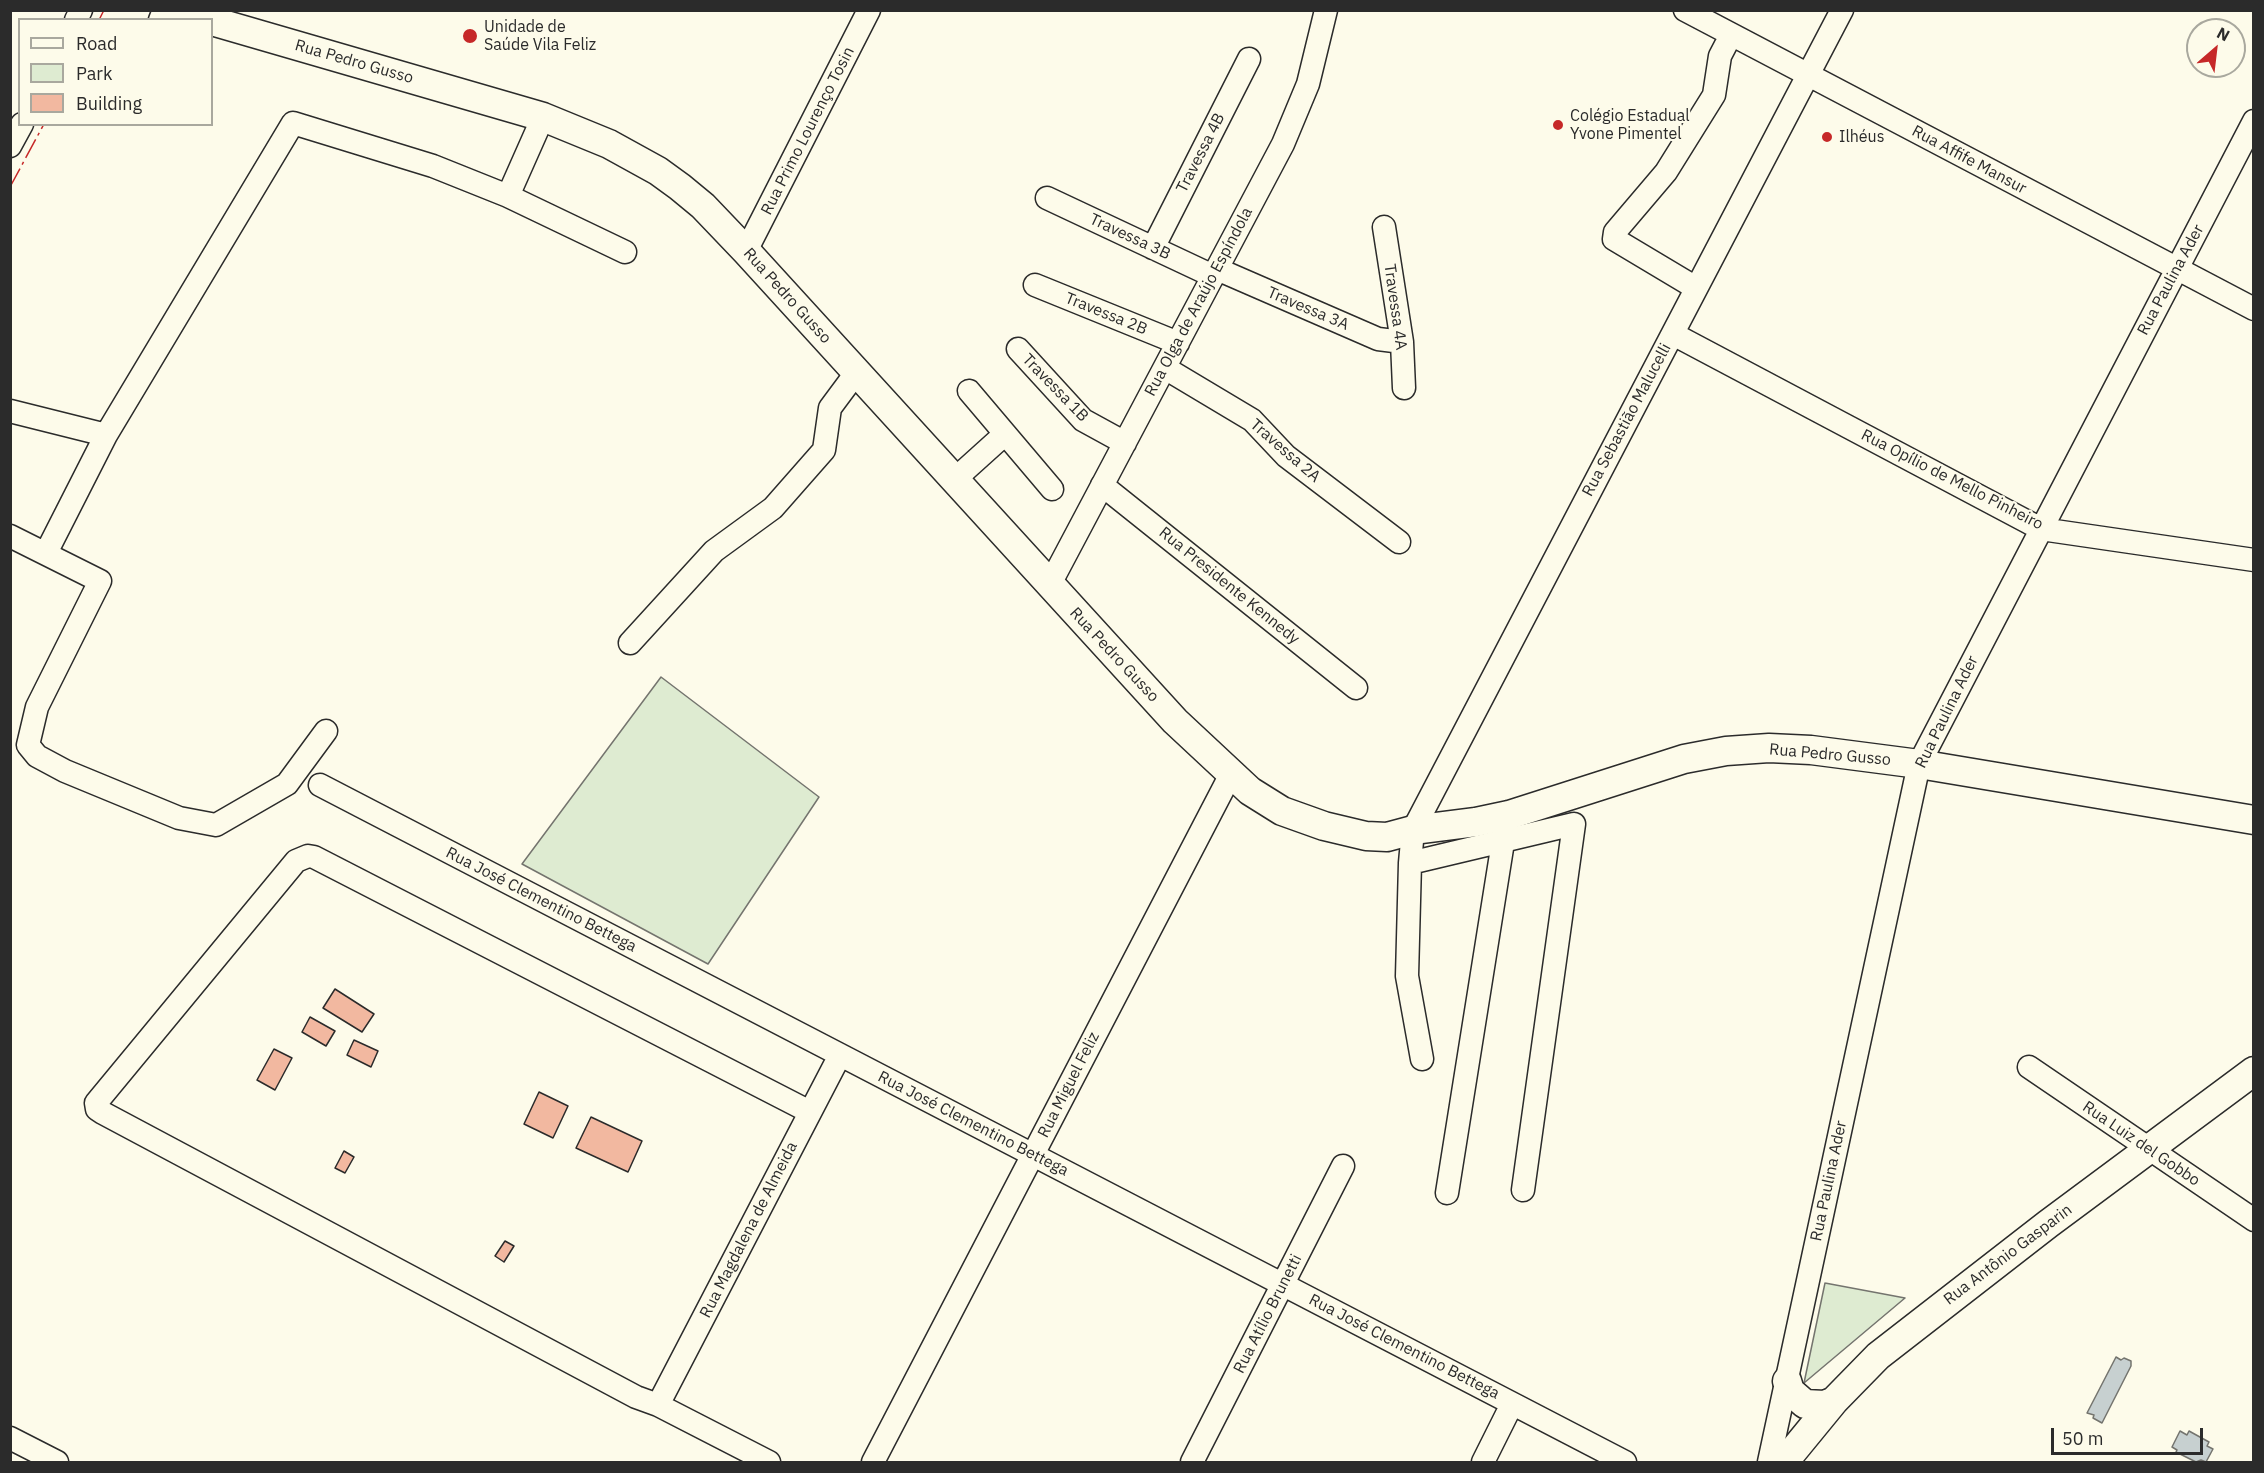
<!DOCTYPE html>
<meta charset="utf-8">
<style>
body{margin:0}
#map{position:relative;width:2264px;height:1473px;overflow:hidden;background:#fdfbea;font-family:"IBM Plex Sans",sans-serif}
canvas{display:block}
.frame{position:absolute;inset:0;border:12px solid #2b2b2b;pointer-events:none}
.legend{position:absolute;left:18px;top:18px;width:195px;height:108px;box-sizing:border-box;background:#fdfbea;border:2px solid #a9a89e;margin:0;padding:8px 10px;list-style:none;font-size:18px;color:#2b2b2b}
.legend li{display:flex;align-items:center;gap:12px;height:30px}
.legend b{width:30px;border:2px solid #a9a89e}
.north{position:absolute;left:2186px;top:18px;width:60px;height:60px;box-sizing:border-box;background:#fdfbea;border:2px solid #a9a89e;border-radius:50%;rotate:28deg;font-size:16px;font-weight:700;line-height:24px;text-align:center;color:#2b2b2b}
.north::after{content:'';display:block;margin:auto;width:21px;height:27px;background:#c62828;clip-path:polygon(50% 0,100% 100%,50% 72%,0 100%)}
.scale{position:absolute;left:2051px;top:1428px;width:152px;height:27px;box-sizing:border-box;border:3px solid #2b2b2b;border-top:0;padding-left:8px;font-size:18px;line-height:21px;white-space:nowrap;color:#2b2b2b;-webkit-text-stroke:4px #fdfbea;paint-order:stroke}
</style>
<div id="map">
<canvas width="2264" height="1473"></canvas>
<div class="frame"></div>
<ul class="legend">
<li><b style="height:8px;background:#fdfbea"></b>Road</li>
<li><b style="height:16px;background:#deebd1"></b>Park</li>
<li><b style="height:16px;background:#f2b8a0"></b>Building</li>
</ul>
<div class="north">N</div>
<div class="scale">50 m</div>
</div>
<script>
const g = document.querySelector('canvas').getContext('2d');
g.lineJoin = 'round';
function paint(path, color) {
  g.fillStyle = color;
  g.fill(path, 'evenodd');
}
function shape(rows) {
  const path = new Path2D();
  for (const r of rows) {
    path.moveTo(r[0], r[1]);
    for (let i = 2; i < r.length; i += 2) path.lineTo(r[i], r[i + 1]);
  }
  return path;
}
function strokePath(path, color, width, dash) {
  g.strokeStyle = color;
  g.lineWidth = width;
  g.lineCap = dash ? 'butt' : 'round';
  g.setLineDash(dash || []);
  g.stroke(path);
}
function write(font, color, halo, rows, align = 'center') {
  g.font = font + ' "IBM Plex Sans",sans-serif';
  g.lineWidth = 4.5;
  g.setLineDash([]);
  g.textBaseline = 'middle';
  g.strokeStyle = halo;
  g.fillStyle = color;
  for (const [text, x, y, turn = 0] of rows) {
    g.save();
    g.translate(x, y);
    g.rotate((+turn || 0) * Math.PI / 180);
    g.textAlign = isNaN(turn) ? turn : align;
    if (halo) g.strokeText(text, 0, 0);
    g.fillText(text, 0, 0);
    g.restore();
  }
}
const green = shape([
 [661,677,819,797,708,964,522,864,661,677],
 [1825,1283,1905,1298,1804,1383,1825,1283]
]);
const water = shape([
 [2116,1357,2121,1360,2124,1358,2131,1361,2131,1366,2102,1423,2093,1418,2094,1415,2087,1413,2116,1357],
 [2180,1431,2187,1435,2189,1431,2209,1442,2207,1446,2213,1449,2206,1462,2201,1460,2196,1462,2176,1452,2177,1450,2172,1447,2180,1431]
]);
const building = shape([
 [335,989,374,1014,362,1032,323,1008,335,989],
 [310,1017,335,1031,326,1046,302,1032,310,1017],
 [354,1040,378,1051,371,1067,347,1055,354,1040],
 [274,1049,292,1058,275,1090,257,1080,274,1049],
 [539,1092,568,1106,553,1138,524,1124,539,1092],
 [591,1117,642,1141,628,1172,576,1148,591,1117],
 [344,1151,354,1157,345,1173,335,1168,344,1151],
 [505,1241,514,1246,504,1262,495,1256,505,1241]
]);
const minor = shape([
 [1685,10,2254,309],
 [76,20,81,10],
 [160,20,164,10],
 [10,146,22,124],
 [508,196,625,252],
 [1047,198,1213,276],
 [1384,227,1402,342,1404,388],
 [1153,248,1249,59],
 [746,251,869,10],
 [1217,269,1378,339,1402,342],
 [1035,285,1178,343],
 [1696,288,1614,239,1615,232,1666,172,1714,95,1720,56,1731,35],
 [1673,334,2041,529,2254,560],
 [1018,349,1083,420,1125,443],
 [1165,368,1252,420,1286,456,1399,542],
 [969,391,1052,489],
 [10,411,106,435],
 [954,480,1005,434],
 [1102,485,1356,688],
 [10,536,100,581,37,707,28,745,37,756,65,771,179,818,216,825,287,784,326,731],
 [46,553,106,435,293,123,433,166,508,196,543,117],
 [1050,584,1283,144,1308,84,1326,10],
 [630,643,714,551,773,508,824,450,830,408,856,373],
 [320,785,1625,1462],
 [1410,863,1574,824,1523,1190],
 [1422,1059,1407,976,1410,863,1413,830,1842,10],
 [2029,1067,2254,1220],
 [1447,1193,1503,842],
 [658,1405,840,1055],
 [10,1438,57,1462],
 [769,1462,658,1405,636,1397,103,1113,97,1109,96,1103,296,861,308,856,314,857,810,1112],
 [873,1462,1232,772],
 [1192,1462,1343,1166],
 [1483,1462,1512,1404],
 [1769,1462,1919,764,2254,121]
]);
const major = shape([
 [177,10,208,20],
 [212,21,543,117,609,144,658,171,680,187,703,206,746,251,1175,721,1250,791,1282,811,1324,826,1366,836,1387,837,1413,830,1476,822,1509,815,1684,759,1726,751,1769,748,1811,750,1919,764,2254,820],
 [1787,1381,1790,1391,1805,1404,1825,1405,1834,1401],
 [1784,1462,1834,1401,1878,1356,2048,1224,2254,1071]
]);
const power = shape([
 [99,20,104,10],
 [10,187,44,124]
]);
const markers = [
 [470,36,8,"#c62828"],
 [1558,125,6,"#c62828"],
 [1827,137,6,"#c62828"]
];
const poiNames = [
 ["Unidade de",484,27],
 ["Saúde Vila Feliz",484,45],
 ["Colégio Estadual",1570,116],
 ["Yvone Pimentel",1570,134],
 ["Ilhéus",1839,137]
];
const streetNames = [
 ["Rua Pedro Gusso",354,62,16],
 ["Rua Primo Lourenço Tosin",808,131,-63],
 ["Travessa 4B",1201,153,-63],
 ["Rua Affife Mansur",1969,160,28],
 ["Travessa 3B",1130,237,25],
 ["Rua Paulina Ader",2171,280,-62],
 ["Rua Pedro Gusso",787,296,48],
 ["Rua Olga de Araújo Espíndola",1199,302,-62],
 ["Travessa 4A",1395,307,82],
 ["Travessa 3A",1308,309,23],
 ["Travessa 2B",1106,314,22],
 ["Travessa 1B",1055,388,46],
 ["Rua Sebastião Malucelli",1627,420,-62],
 ["Travessa 2A",1285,451,41],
 ["Rua Opílio de Mello Pinheiro",1952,480,27],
 ["Rua Presidente Kennedy",1229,586,39],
 ["Rua Pedro Gusso",1114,655,47],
 ["Rua Paulina Ader",1947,712,-64],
 ["Rua Pedro Gusso",1830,755,5],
 ["Rua José Clementino Bettega",541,900,27],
 ["Rua Miguel Feliz",1069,1085,-63],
 ["Rua José Clementino Bettega",973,1124,27],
 ["Rua Luiz del Gobbo",2141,1144,34],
 ["Rua Paulina Ader",1829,1181,-78],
 ["Rua Magdalena de Almeida",749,1230,-63],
 ["Rua Antônio Gasparin",2008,1255,-37],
 ["Rua Atílio Brunetti",1268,1314,-63],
 ["Rua José Clementino Bettega",1404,1347,27]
];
paint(green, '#deebd1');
strokePath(green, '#74746e', 1.5);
paint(water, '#c7d0d0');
strokePath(water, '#74746e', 1.5);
paint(building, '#f2b8a0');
strokePath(building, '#2b2b2b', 1.5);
strokePath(minor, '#2b2b2b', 25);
strokePath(major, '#2b2b2b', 31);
strokePath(minor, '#fdfbea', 22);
strokePath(major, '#fdfbea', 28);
strokePath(power, '#c62828', 1.5, [21, 4.5, 3, 4.5]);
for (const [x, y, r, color] of markers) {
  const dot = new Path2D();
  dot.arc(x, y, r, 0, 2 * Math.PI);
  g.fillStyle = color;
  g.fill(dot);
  strokePath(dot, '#fdfbea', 2);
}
write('16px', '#2b2b2b', '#fdfbea', poiNames, 'left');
write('16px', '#2b2b2b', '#fdfbea', streetNames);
</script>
